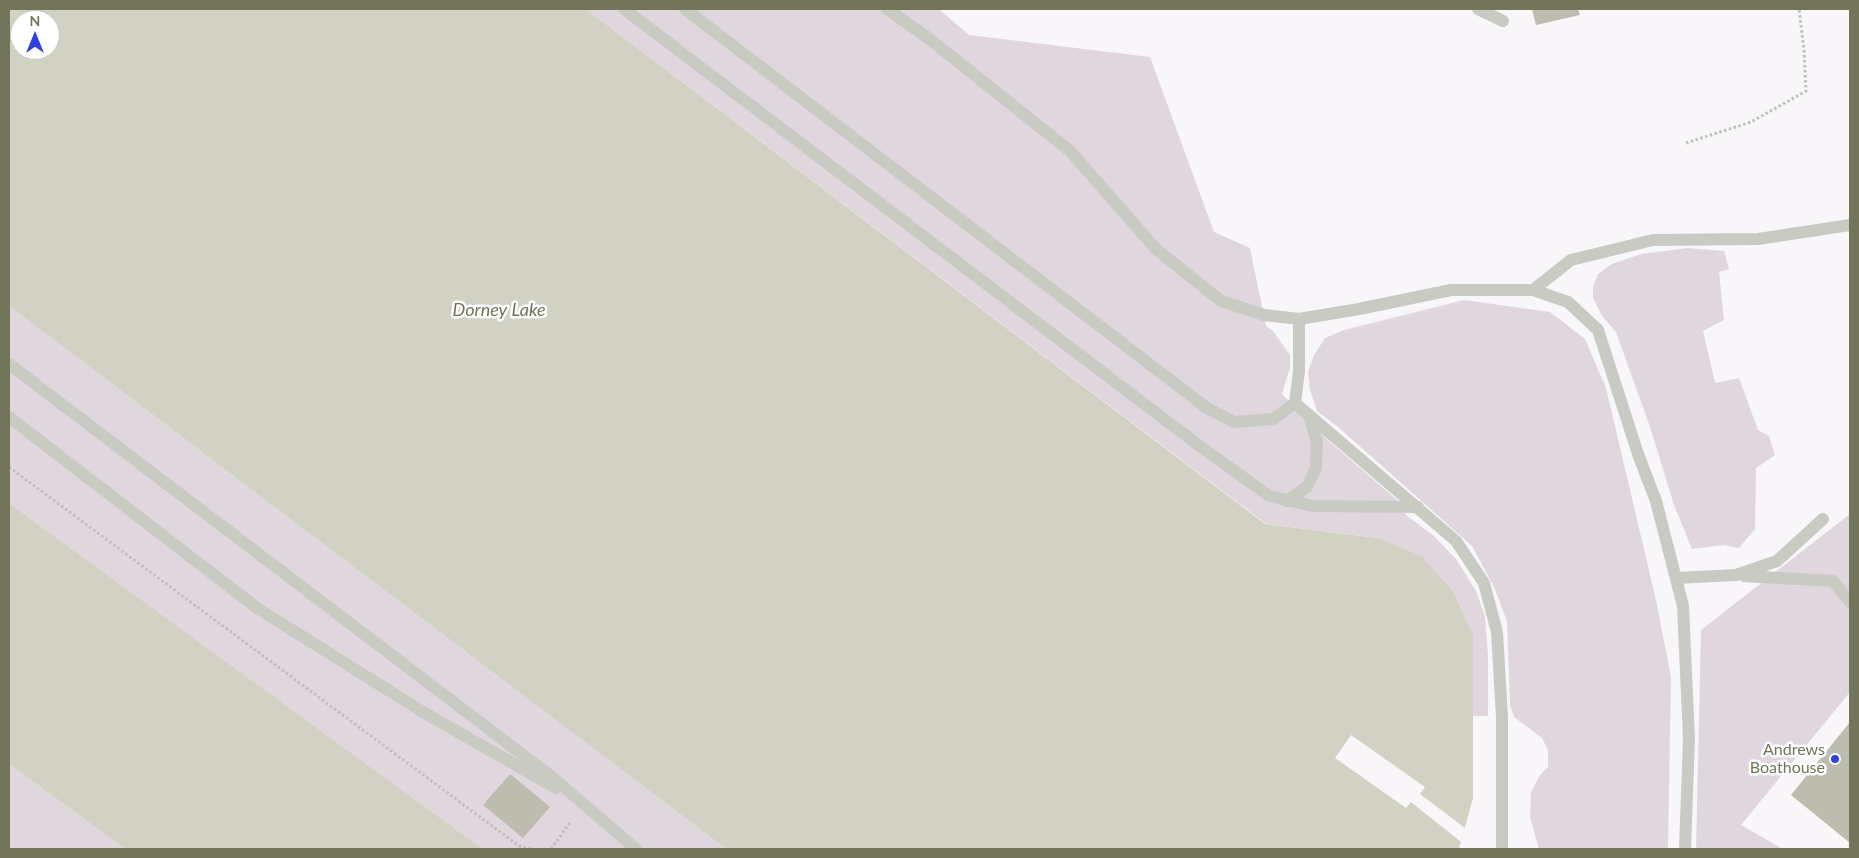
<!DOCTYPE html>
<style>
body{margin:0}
#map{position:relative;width:1859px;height:858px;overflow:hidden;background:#f8f6f8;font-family:Lato,sans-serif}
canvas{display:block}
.frame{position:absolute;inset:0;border:10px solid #73755b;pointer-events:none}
.north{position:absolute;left:10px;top:10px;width:50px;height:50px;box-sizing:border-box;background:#fff;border:1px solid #c7c8bd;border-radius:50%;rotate:0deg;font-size:14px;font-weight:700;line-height:20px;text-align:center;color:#73755b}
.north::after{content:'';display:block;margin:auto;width:18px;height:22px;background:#2c40e3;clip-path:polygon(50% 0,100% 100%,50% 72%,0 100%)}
</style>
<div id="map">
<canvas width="1859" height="858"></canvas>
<div class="frame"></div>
<div class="north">N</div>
</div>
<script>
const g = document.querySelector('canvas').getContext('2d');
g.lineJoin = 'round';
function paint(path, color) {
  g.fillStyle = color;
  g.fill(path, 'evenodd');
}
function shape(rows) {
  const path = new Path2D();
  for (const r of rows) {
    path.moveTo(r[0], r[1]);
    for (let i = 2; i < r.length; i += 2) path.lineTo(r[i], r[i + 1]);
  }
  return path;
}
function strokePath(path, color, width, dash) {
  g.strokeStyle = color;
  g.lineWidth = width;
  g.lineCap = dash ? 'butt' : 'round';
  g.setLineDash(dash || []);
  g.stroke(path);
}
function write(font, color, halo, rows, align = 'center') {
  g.font = font + ' Lato,sans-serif';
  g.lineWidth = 5;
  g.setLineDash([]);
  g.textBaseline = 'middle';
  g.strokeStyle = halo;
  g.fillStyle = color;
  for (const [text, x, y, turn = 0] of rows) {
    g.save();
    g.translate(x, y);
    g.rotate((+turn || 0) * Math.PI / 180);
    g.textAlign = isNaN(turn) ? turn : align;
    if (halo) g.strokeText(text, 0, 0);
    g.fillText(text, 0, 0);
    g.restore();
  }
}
const green = shape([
 [586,9,939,9,969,35,1150,57,1214,232,1250,248,1266,326,1273,331,1290,355,1290,368,1282,394,1330,442,1396,499,1407,516,1434,536,1456,559,1476,591,1485,616,1488,655,1488,716,1473,716,1473,634,1453,591,1377,538,1266,524],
 [1688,248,1724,251,1729,269,1719,272,1724,320,1703,331,1715,383,1739,378,1758,430,1769,436,1775,455,1756,468,1755,529,1739,548,1724,545,1692,549,1674,505,1650,427,1616,332,1602,316,1593,298,1593,287,1598,274,1612,264,1641,254],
 [1464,300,1550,312,1585,339,1606,388,1656,600,1671,677,1668,849,1539,849,1530,817,1531,792,1540,775,1548,767,1548,750,1542,738,1514,717,1510,705,1507,621,1494,587,1472,546,1338,427,1317,411,1310,390,1308,372,1314,355,1325,338,1344,330],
 [9,306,726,849,483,849,9,503],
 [1850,514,1850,692,1741,825,1783,849,1696,849,1701,630],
 [9,764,125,849,9,849]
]);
const water = shape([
 [9,9,586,9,1265,524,1377,538,1421,556,1453,591,1473,634,1473,798,1459,849,726,849,9,306],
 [20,20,50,20,50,50,20,50],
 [9,503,483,849,125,849,9,764]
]);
const pier = shape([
 [1351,735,1425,787,1420,794,1465,828,1461,842,1411,802,1406,808,1335,758]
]);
const building = shape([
 [1532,9,1578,9,1580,15,1536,25],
 [1850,722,1850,843,1791,795],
 [510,774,550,807,523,838,483,805]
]);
const path = shape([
 [1686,143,1751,122,1806,91,1804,50,1799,9],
 [9,467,519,846,531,849],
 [551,849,571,821]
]);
const lane = shape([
 [624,9,1201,447,1269,496,1313,506,1418,507],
 [685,9,1207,408,1234,422,1273,419,1295,403,1299,371,1299,319],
 [887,9,927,37,1070,151,1156,249,1221,301,1264,315,1299,319,1359,309,1451,290,1533,290,1568,302,1598,330,1638,454,1656,501,1683,606,1689,739,1685,849],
 [1478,9,1503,21],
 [1533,290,1571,260,1653,240,1758,239,1850,225],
 [9,364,552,777,636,849],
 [1295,403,1456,541,1484,583,1497,632,1502,717,1502,849],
 [9,417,257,608,423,712,556,788],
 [1287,501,1307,487,1316,468,1317,443,1309,415],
 [1744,576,1833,581,1850,602],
 [1676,578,1736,575,1777,561,1823,519]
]);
const markers = [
 [1835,759,5,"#2c40e3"]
];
const poiNames = [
 ["Andrews",1825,750],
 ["Boathouse",1825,768]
];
const waterNames = [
 ["Dorney Lake",499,310]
];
paint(green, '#e0d7de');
paint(water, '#d1d1c4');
paint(pier, '#f8f6f8');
paint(building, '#bcbcaf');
strokePath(path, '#bfc0ba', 3, [2.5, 2.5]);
strokePath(lane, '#c9cac2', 12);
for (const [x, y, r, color] of markers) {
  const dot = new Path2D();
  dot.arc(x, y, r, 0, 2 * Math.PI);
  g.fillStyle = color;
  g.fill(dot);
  strokePath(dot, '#fff', 2);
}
write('16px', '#73755b', '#fff', poiNames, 'right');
write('italic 18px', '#747259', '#fff', waterNames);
</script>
